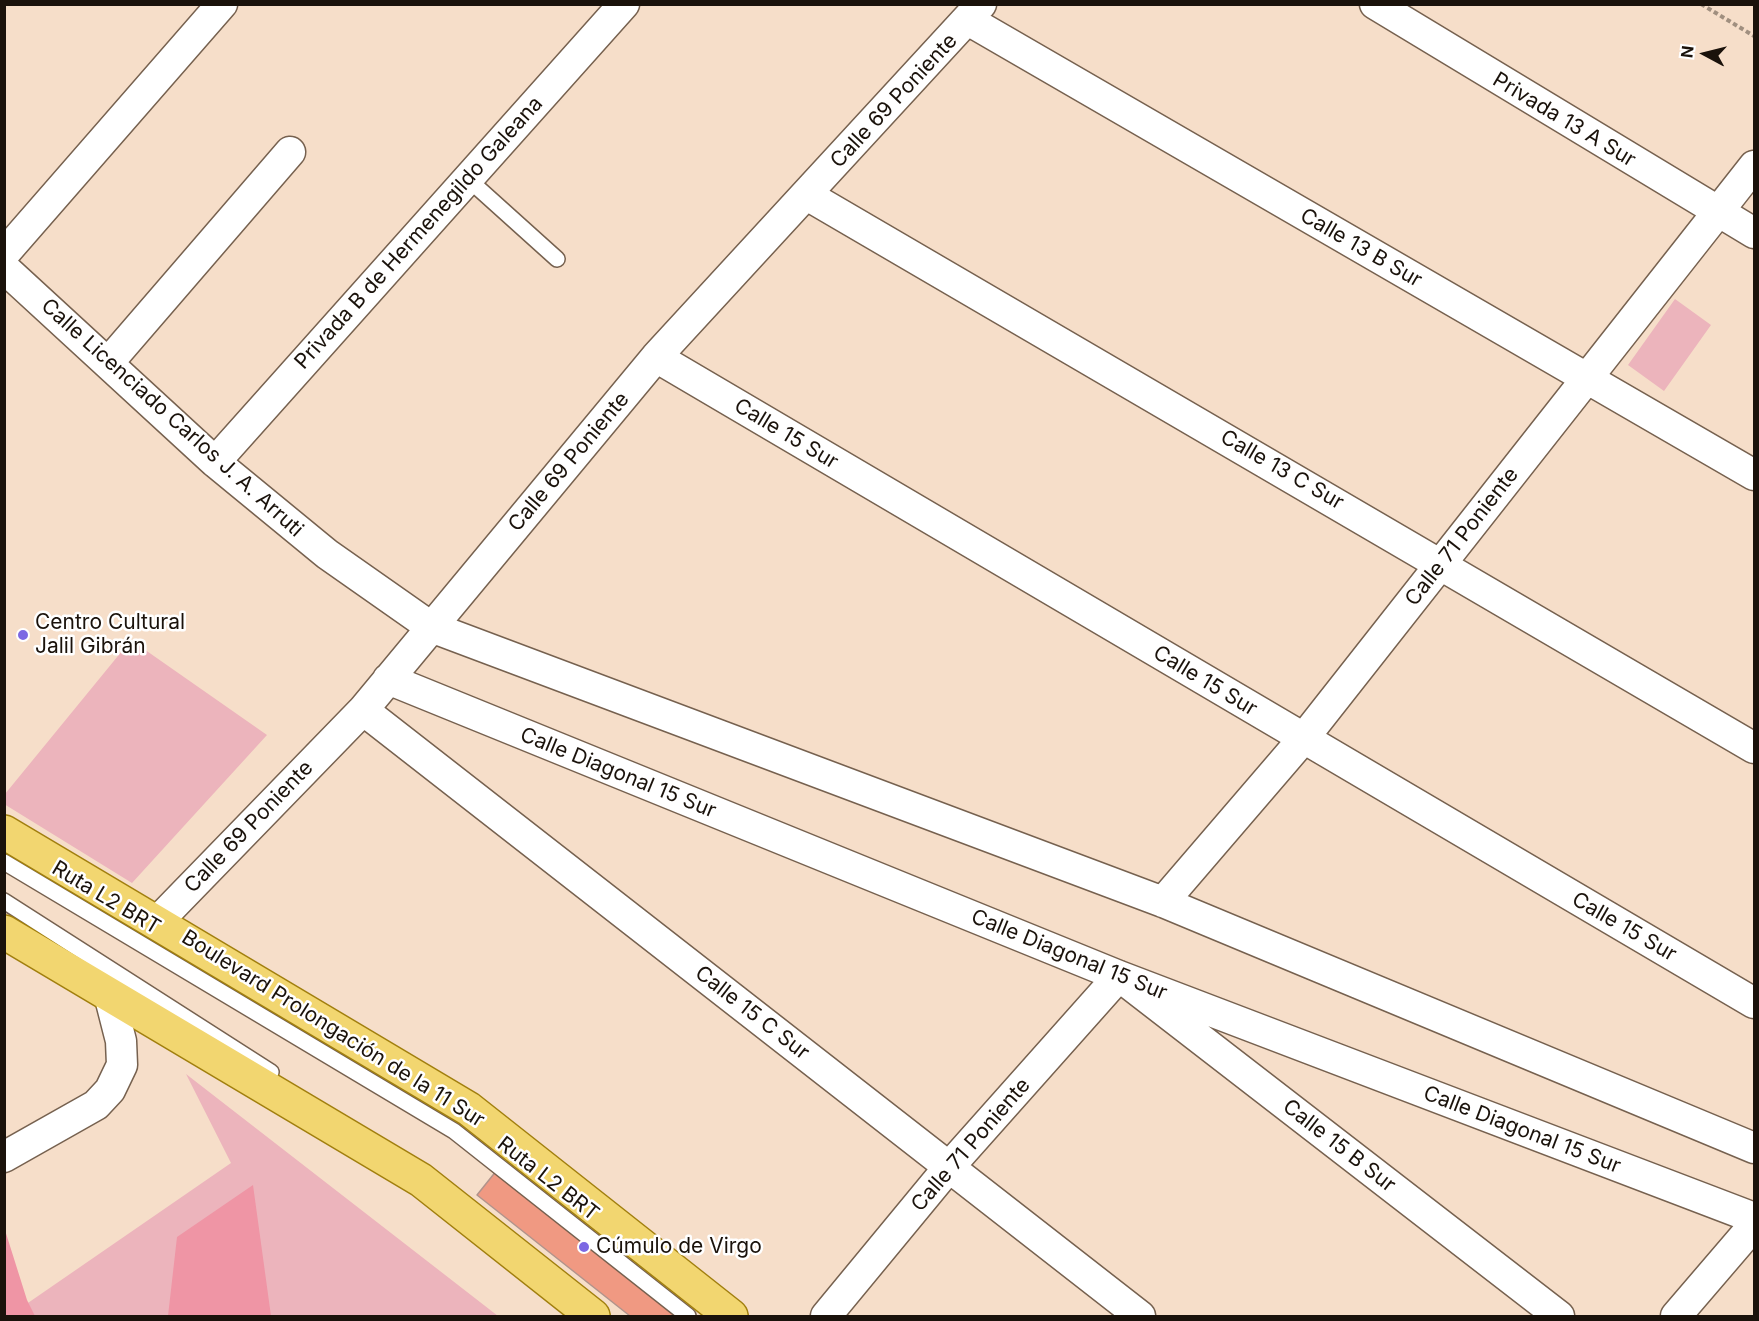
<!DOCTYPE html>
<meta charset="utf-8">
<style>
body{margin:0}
#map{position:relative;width:1759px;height:1321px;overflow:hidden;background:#f6dec9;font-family:Inter,sans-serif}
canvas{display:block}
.frame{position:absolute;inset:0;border:6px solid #1a120b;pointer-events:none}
.north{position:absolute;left:1675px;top:24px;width:60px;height:60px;-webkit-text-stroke:4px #fff;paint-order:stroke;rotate:277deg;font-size:16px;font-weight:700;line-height:24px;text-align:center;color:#1a120b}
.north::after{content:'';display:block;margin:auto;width:21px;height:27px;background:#1a120b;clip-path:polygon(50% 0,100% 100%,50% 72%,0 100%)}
</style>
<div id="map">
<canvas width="1759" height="1321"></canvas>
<div class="frame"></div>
<div class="north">N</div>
</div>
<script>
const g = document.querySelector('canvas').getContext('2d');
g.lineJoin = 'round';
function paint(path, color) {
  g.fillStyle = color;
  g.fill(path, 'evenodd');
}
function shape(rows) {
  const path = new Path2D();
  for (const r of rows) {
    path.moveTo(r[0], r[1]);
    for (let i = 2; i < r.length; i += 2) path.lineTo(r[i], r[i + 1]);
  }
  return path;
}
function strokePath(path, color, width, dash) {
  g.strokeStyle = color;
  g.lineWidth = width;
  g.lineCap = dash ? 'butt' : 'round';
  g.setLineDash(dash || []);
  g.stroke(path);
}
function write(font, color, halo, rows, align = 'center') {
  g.font = font + ' Inter,sans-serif';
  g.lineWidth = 5;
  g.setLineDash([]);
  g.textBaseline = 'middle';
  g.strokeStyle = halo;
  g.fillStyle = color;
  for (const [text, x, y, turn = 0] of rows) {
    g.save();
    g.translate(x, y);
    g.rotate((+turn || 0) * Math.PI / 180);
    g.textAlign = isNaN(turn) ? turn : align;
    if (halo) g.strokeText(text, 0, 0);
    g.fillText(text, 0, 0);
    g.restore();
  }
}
const green = shape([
 [1675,299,1711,325,1664,391,1628,365],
 [131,640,267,735,132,883,4,804,5,794],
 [186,1074,498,1316,9,1316,231,1163]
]);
const forest = shape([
 [253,1185,271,1316,168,1316,177,1237],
 [4,1227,27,1300,35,1316,5,1316]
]);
const building = shape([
 [497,1170,681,1316,630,1316,477,1195,497,1170]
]);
const path = shape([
 [1701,4,1754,36]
]);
const lane = shape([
 [467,178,557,259],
 [4,862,454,1131,688,1316],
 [4,901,271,1072]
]);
const street = shape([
 [1375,4,1754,233],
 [968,20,1754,475],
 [807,195,1754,748],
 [4,254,222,4],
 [4,268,215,462,327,554,431,627,1163,902,1754,1148],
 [656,357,1754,1003],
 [108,363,290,152],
 [215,462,624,4],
 [388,679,1119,976,1754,1218],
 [363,710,1140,1316],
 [1163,902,1303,739,1754,166],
 [158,921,363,710,656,357,981,4],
 [4,1157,96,1105,110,1090,122,1065,121,1041,109,994],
 [826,1316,949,1167,1119,976,1559,1316],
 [1676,1316,1754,1225]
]);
const primary = shape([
 [4,832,469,1109,731,1316],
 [4,932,421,1180,593,1316]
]);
const markers = [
 [23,635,6,"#7c68e3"],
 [584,1247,6,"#7c68e3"]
];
const streetNames = [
 ["Calle 69 Poniente",894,101,-47],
 ["Privada 13 A Sur",1564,120,31],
 ["Privada B de Hermenegildo Galeana",419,233,-48],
 ["Calle 13 B Sur",1361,248,30],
 ["Calle Licenciado Carlos J. A. Arruti",172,418,42],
 ["Calle 15 Sur",786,434,31],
 ["Calle 69 Poniente",569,462,-50],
 ["Calle 13 C Sur",1282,470,30],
 ["Calle 71 Poniente",1462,537,-52],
 ["Calle 15 Sur",1205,681,31],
 ["Calle Diagonal 15 Sur",618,773,22],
 ["Calle 69 Poniente",249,827,-46],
 ["Ruta L2 BRT",106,898,31],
 ["Calle 15 Sur",1624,927,30],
 ["Calle Diagonal 15 Sur",1069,955,22],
 ["Calle 15 C Sur",752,1013,38],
 ["Boulevard Prolongación de la 11 Sur",333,1029,32],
 ["Calle Diagonal 15 Sur",1522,1130,21],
 ["Calle 71 Poniente",971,1145,-49],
 ["Calle 15 B Sur",1339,1146,38],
 ["Ruta L2 BRT",548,1179,38]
];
const poiNames = [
 ["Centro Cultural",35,623],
 ["Jalil Gibrán",35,647],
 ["Cúmulo de Virgo",596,1247]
];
paint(green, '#ecb4bc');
paint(forest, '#ef95a5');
paint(building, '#f09982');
strokePath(building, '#b1938b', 1.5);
strokePath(lane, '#76614f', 18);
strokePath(street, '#76614f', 33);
strokePath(primary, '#a17f0e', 36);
strokePath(path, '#a08f7f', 4, [4.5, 3]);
strokePath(lane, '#fff', 15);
strokePath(street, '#fff', 30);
strokePath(primary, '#f2d670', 33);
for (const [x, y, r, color] of markers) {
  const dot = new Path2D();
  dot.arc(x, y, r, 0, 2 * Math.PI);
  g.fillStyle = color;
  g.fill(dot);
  strokePath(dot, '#fff', 2);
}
write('21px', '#1a120b', '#fff', streetNames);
write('21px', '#1a120b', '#fff', poiNames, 'left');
</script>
